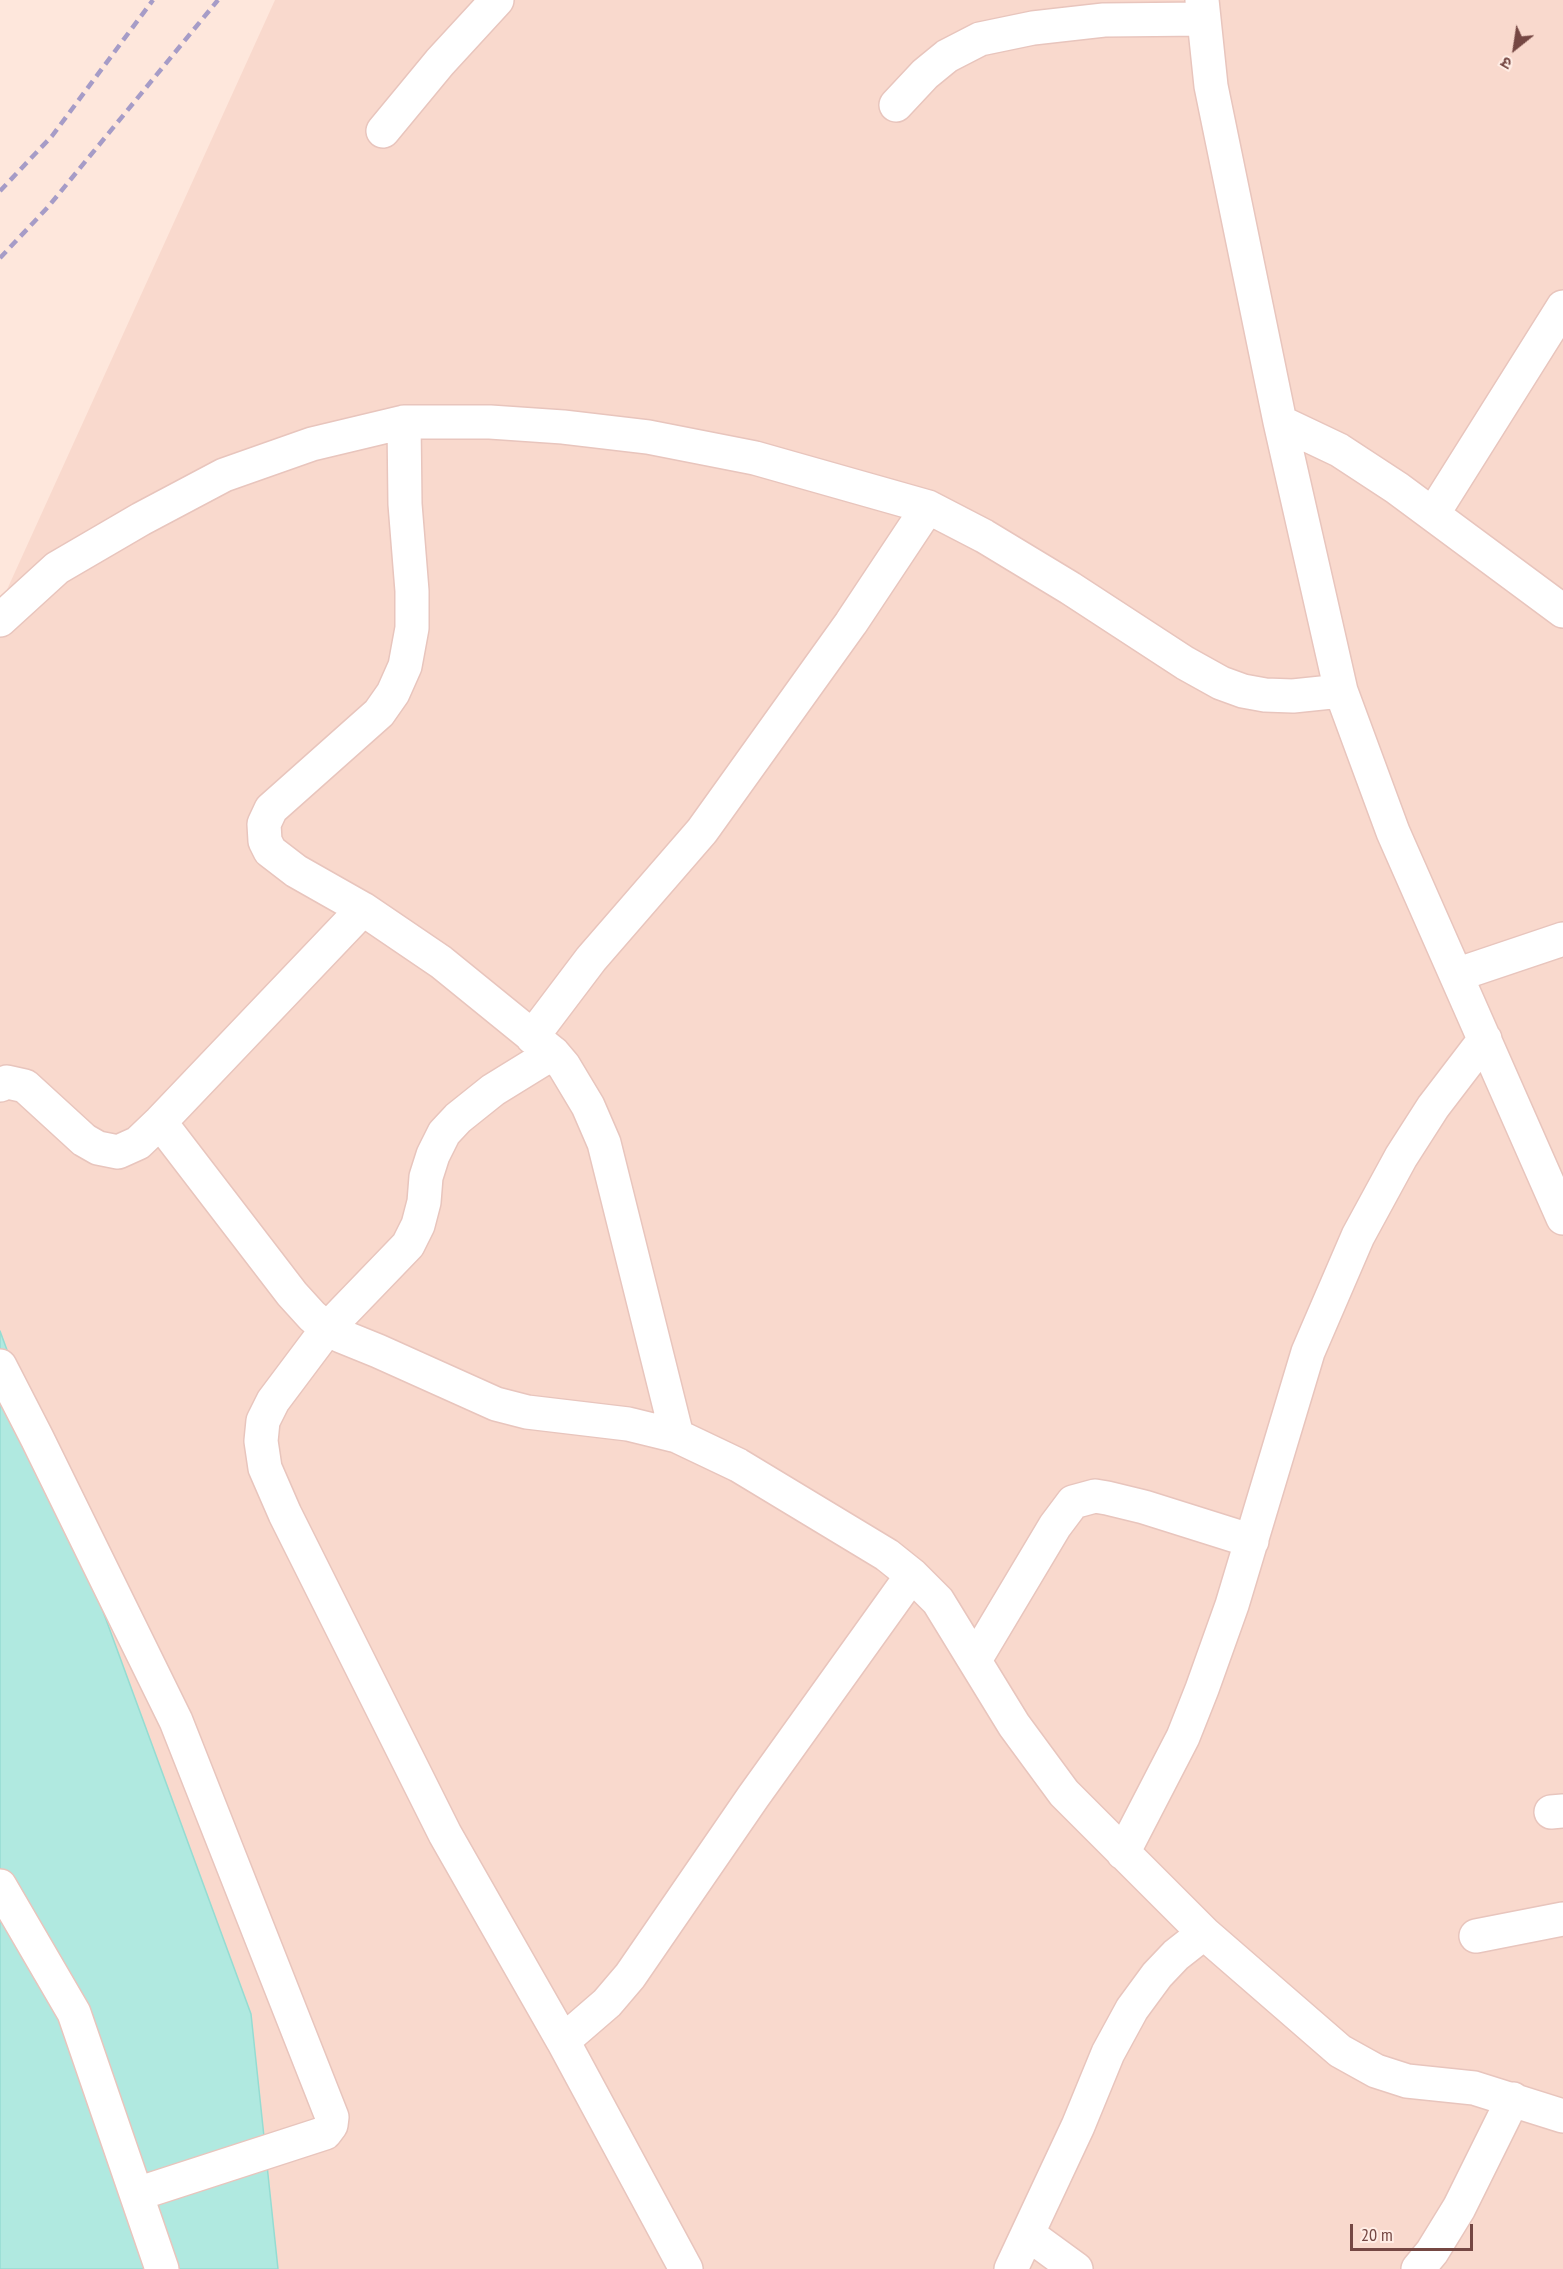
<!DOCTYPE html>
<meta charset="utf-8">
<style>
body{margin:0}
#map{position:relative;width:1563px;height:2269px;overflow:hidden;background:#fee7dc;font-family:"PT Sans Narrow","Noto Sans Devanagari",sans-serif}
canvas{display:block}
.north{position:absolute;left:1485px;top:18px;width:60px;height:60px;-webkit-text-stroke:4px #ffede5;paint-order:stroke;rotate:210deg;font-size:16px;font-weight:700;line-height:24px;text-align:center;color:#754743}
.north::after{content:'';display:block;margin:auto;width:21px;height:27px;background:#754743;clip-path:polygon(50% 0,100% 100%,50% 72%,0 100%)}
.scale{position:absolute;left:1350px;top:2224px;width:123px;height:27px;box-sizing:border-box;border:3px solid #754743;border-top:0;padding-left:8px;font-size:18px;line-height:21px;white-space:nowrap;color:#754743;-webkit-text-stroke:4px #ffede5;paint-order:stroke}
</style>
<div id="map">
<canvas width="1563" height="2269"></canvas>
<div class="north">उ</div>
<div class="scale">20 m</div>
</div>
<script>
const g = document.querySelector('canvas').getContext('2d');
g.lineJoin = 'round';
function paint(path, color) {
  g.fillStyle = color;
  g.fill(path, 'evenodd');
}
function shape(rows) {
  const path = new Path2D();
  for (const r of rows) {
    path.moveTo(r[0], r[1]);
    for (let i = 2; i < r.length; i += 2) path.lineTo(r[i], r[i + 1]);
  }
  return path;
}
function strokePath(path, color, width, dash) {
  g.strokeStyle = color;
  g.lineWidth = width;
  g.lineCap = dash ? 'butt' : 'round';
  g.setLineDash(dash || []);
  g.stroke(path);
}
const residential = shape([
 [275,0,1563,0,1563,2269,0,2269,0,605]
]);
const water = shape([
 [0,1331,251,2014,278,2269,0,2269,0,1331]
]);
const minor = shape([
 [1202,0,1211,86,1280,422,1341,691,1393,832,1563,1218],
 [896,105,925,74,947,56,980,39,1033,28,1104,20,1204,19],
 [383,131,440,62,497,0],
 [404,422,405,504,412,591,412,628,405,666,393,693,379,713,271,809,264,824,265,841,270,851,296,871,363,909,441,962,553,1053,564,1066,588,1106,604,1143,677,1436],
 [1280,422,1339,450,1397,488,1563,611],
 [1433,514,1563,307],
 [0,620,57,568,141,519,224,475,312,444,404,422,490,422,563,427,648,437,755,458,928,507,984,536,1070,588,1185,663,1221,683,1243,691,1265,695,1293,696,1341,691],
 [1456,975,1563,939],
 [532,1037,591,959,702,831,851,623,928,507],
 [553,1053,493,1090,458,1118,444,1133,433,1155,426,1177,424,1202,418,1225,408,1245,327,1329,273,1401,263,1421,261,1441,265,1468,285,1514,445,1834,563,2041,686,2269],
 [0,1085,7,1082,25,1086,84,1140,98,1148,118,1152,138,1143,160,1122,363,909],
 [160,1122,292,1294,312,1316,327,1329,341,1336,378,1351,496,1404,527,1412,628,1424,677,1436,738,1465,887,1555,912,1575,938,1601,1014,1725,1064,1793,1204,1933,1340,2051,1376,2071,1407,2081,1474,2088,1563,2116],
 [0,1366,37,1438,176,1721,332,2117,331,2125,325,2133,137,2194],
 [975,1660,1055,1526,1073,1502,1095,1496,1107,1498,1144,1507,1252,1541],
 [1551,1812,1563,1811],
 [1123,1853,1183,1737,1202,1689,1232,1605,1308,1352,1358,1236,1401,1157,1433,1107,1485,1039],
 [0,1886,74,2013,162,2269],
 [1476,1936,1563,1919],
 [563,2041,607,2003,630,1976,753,1797,912,1575],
 [1028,2234,1076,2269],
 [1011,2269,1078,2126,1108,2053,1132,2009,1157,1975,1176,1955,1204,1933],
 [1418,2269,1432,2252,1459,2208,1513,2099]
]);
const rail = shape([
 [0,191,52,136,153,0],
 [0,258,48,207,218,0]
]);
paint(residential, '#f9d9cd');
paint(water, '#b0e9e0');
strokePath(water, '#95dcd2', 1.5);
strokePath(minor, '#e8c5bd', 36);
strokePath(minor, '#fff', 33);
strokePath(rail, '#a69cc7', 4.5, [9, 6]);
</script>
